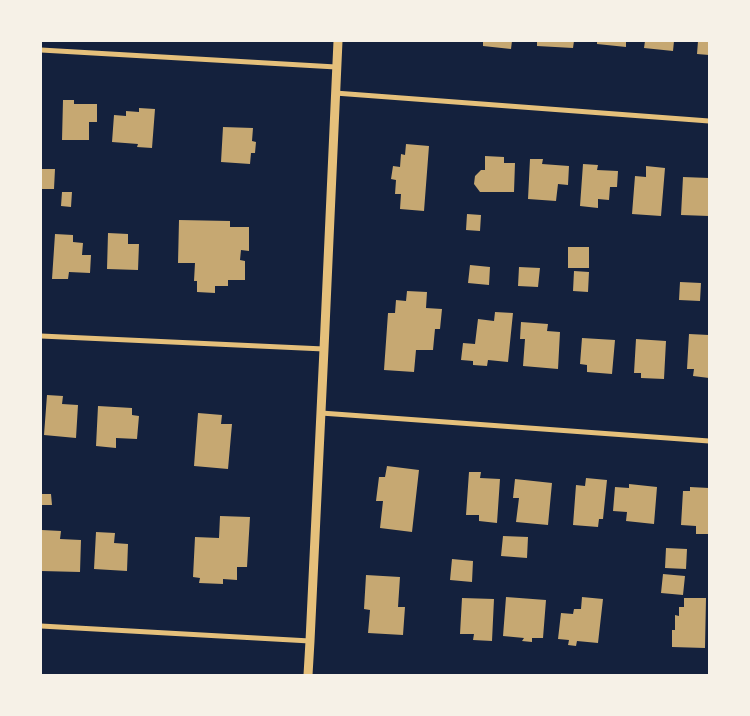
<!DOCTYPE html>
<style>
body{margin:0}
#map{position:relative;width:750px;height:716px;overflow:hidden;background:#14213d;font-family:"Public Sans",sans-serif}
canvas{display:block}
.frame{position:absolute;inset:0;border:42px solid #f6f1e7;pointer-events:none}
</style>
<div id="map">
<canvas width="750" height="716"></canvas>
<div class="frame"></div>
</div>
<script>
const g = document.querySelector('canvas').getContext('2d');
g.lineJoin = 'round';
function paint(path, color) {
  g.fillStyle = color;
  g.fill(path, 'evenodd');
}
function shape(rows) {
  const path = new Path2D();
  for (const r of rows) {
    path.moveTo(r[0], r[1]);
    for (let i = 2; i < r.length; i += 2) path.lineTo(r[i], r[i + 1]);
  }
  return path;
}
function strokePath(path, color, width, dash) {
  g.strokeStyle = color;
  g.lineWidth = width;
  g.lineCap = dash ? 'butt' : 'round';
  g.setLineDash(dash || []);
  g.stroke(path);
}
const building = shape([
 [483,41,512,41,511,49,483,46],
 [537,41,574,41,573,48,537,46],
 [597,41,626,41,626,47,597,44],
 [645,41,674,41,673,51,644,48],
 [698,41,709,41,709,55,697,54],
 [63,100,74,100,74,104,97,104,97,122,89,122,89,140,62,140],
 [139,108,155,109,152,148,137,147,138,144,112,142,114,115,126,116,126,111,139,112],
 [223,127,253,128,252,141,256,142,255,153,251,153,250,164,221,162],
 [406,144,429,146,424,211,400,209,401,194,395,194,396,180,391,179,393,166,400,167,401,154,405,155],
 [485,156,504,157,504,163,515,163,514,192,480,192,474,184,475,176,481,170,485,170],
 [530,159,543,159,542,164,569,166,568,185,558,184,556,201,528,199],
 [583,164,598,165,597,170,618,171,617,187,610,187,609,200,598,199,598,208,580,206],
 [646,166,665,168,661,216,632,214,635,176,646,177],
 [41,169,55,169,54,189,41,189],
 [683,177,709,178,709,216,681,215],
 [62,192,72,192,71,207,61,206],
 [467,214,481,215,480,231,466,230],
 [179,220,230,221,230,227,249,227,249,251,241,250,240,260,245,261,245,280,228,280,228,286,215,286,215,293,197,292,197,281,194,281,195,263,178,263],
 [108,233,128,234,128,244,139,244,138,270,107,269],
 [55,234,73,235,73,242,83,243,82,255,91,255,90,273,69,272,68,279,52,279],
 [568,247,589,247,589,268,568,268],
 [470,265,490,267,489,285,468,283],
 [519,267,540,268,538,287,518,286],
 [574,271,589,272,588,292,573,291],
 [680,282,701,283,700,301,679,300],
 [407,291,427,292,426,308,442,309,440,329,435,329,433,350,416,350,414,372,384,370,388,313,395,313,396,300,406,301],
 [495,312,513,313,508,362,488,360,487,366,473,365,473,361,461,360,463,343,475,344,478,319,494,321],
 [521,322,548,324,547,331,560,332,558,369,523,366,525,339,520,339],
 [689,334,709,335,709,378,693,376,694,369,687,369],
 [582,338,615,340,612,374,587,372,587,365,580,364],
 [636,339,666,341,664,379,641,378,641,373,634,373],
 [47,395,63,396,62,404,78,405,76,438,44,435],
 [98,406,132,408,132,415,139,416,137,439,116,438,116,448,96,446],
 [198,413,222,415,221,424,232,424,228,469,194,466],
 [387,466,419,470,412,532,380,528,383,501,376,501,379,477,385,477],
 [469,472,481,472,480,478,500,479,497,523,479,521,479,515,466,515],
 [586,478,607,480,603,519,599,519,598,527,573,525,576,485,585,486],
 [515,479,552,483,548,525,516,522,519,498,513,498],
 [629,484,657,487,654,524,626,521,627,512,613,511,615,487,629,488],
 [690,487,709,488,708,534,696,534,696,526,681,525,683,491,690,491],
 [41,494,51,494,52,505,41,505],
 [220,516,250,517,247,567,237,567,237,580,223,579,223,584,199,583,200,578,193,577,195,537,219,538],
 [42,530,61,531,60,539,81,540,80,572,41,571],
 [96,532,115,533,114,543,128,544,127,571,94,569],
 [503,536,528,537,527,558,501,556],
 [666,548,687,549,686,569,665,568],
 [452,559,473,561,472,582,450,580],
 [663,574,685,576,683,595,661,593],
 [366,575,400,577,398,607,405,607,403,635,368,633,370,610,364,609],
 [506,597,546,600,543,638,532,638,532,642,522,641,524,638,503,636],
 [582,597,603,599,598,643,577,641,576,646,568,645,569,640,558,639,561,613,573,614,574,609,581,609],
 [462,598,494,599,492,641,473,640,474,634,460,634],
 [684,598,706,598,705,648,672,647,672,630,675,630,675,615,679,616,679,607,684,607]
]);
const minor = shape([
 [41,50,336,67],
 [335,93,709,121],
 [41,336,324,349],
 [321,413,709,441],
 [41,626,310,641]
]);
const tertiary = shape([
 [308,675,310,641,324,349,338,41]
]);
paint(building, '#c6a872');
strokePath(minor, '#e5c07b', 5);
strokePath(tertiary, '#e5c07b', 9);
</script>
